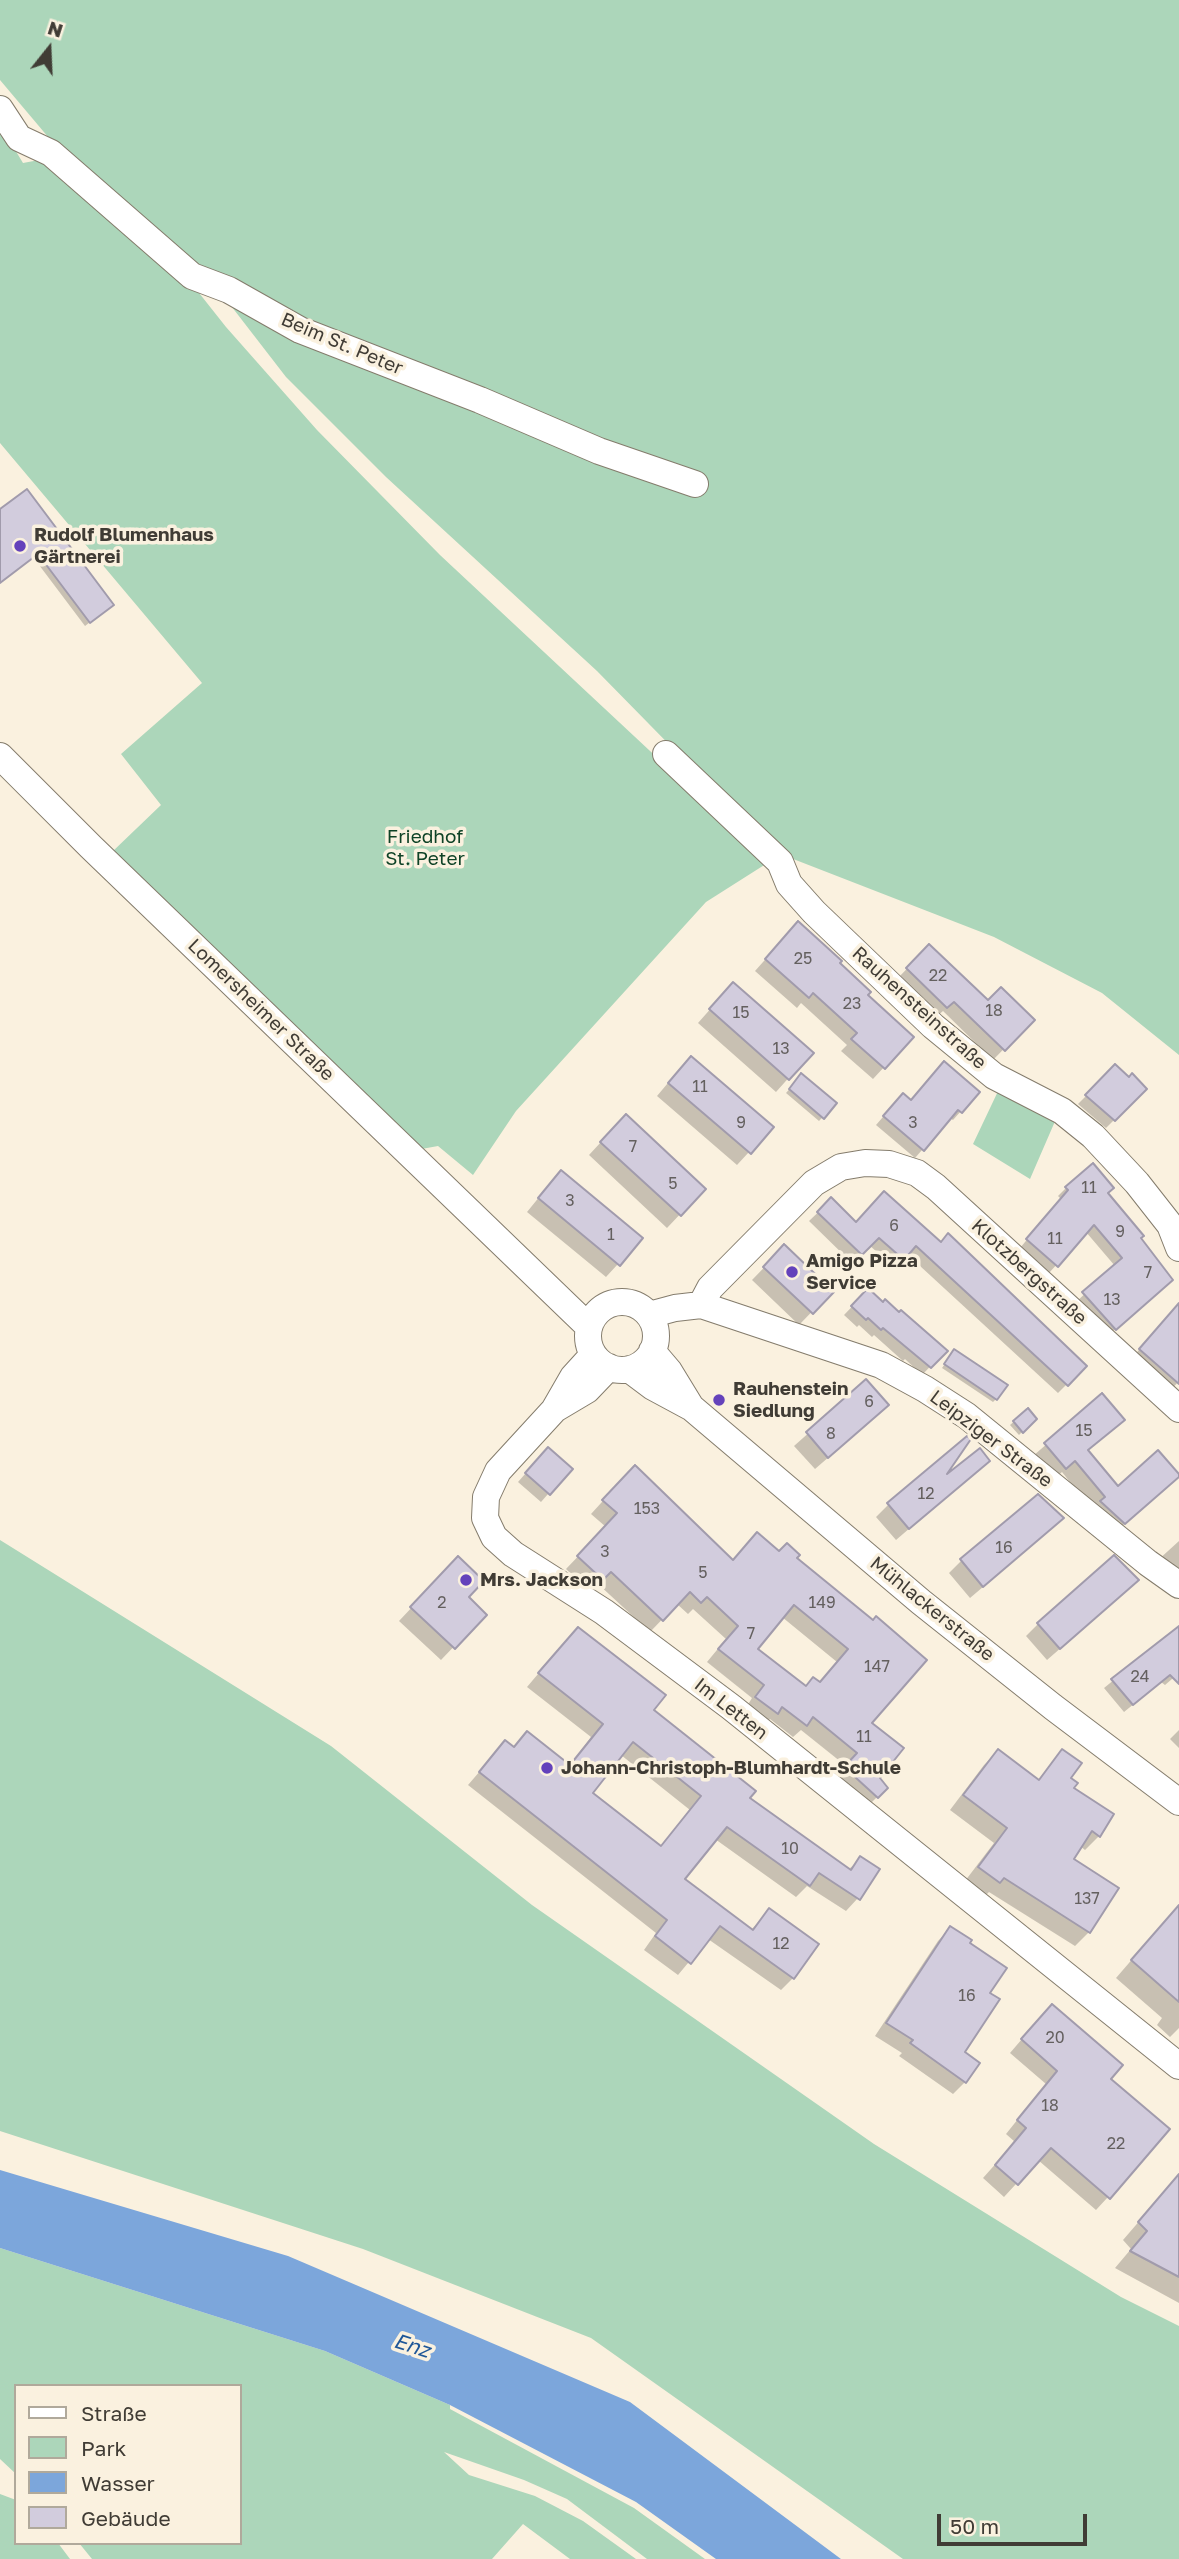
<!DOCTYPE html>
<meta charset="utf-8">
<style>
body{margin:0}
#map{position:relative;width:1179px;height:2559px;overflow:hidden;background:#faf1df;font-family:"Golos Text",sans-serif}
canvas{display:block}
.legend{position:absolute;left:14px;top:2384px;width:228px;height:161px;box-sizing:border-box;background:#faf1df;border:2px solid #b0a99b;margin:0;padding:9px 12px;list-style:none;font-size:21px;color:#403c35}
.legend li{display:flex;align-items:center;gap:14px;height:35px}
.legend b{width:35px;border:2px solid #b0a99b}
.north{position:absolute;left:14px;top:14px;width:70px;height:70px;-webkit-text-stroke:5px #faf1df;paint-order:stroke;rotate:18deg;font-size:19px;font-weight:700;line-height:28px;text-align:center;color:#403c35}
.north::after{content:'';display:block;margin:auto;width:24px;height:32px;background:#403c35;clip-path:polygon(50% 0,100% 100%,50% 72%,0 100%)}
.scale{position:absolute;left:937px;top:2514px;width:150px;height:32px;box-sizing:border-box;border:4px solid #403c35;border-top:0;padding-left:9px;font-size:21px;line-height:24px;white-space:nowrap;color:#403c35;-webkit-text-stroke:5px #faf1df;paint-order:stroke}
</style>
<div id="map">
<canvas width="1179" height="2559"></canvas>
<ul class="legend">
<li><b style="height:9px;background:#fff"></b>Straße</li>
<li><b style="height:19px;background:#acd6ba"></b>Park</li>
<li><b style="height:19px;background:#7ca6db"></b>Wasser</li>
<li><b style="height:19px;background:#d2ccdd"></b>Gebäude</li>
</ul>
<div class="north">N</div>
<div class="scale">50 m</div>
</div>
<script>
const g = document.querySelector('canvas').getContext('2d');
g.lineJoin = 'round';
function paint(path, color) {
  g.fillStyle = color;
  g.fill(path, 'evenodd');
}
function shape(rows) {
  const path = new Path2D();
  for (const r of rows) {
    if (r.length === 3) {
      path.moveTo(r[0] + r[2], r[1]);
      path.arc(r[0], r[1], r[2], 0, 2 * Math.PI);
      continue;
    }
    path.moveTo(r[0], r[1]);
    for (let i = 2; i < r.length; i += 2) path.lineTo(r[i], r[i + 1]);
  }
  return path;
}
function strokePath(path, color, width, dash) {
  g.strokeStyle = color;
  g.lineWidth = width;
  g.lineCap = dash ? 'butt' : 'round';
  g.setLineDash(dash || []);
  g.stroke(path);
}
function write(font, color, halo, rows, align = 'center') {
  g.font = font + ' "Golos Text",sans-serif';
  g.lineWidth = 7;
  g.setLineDash([]);
  g.textBaseline = 'middle';
  g.strokeStyle = halo;
  g.fillStyle = color;
  for (const [text, x, y, turn = 0] of rows) {
    g.save();
    g.translate(x, y);
    g.rotate((+turn || 0) * Math.PI / 180);
    g.textAlign = isNaN(turn) ? turn : align;
    if (halo) g.strokeText(text, 0, 0);
    g.fillText(text, 0, 0);
    g.restore();
  }
}
const green = shape([
 [0,0,1179,0,1179,1055,1102,993,994,937,788,857,701,777,597,671,386,477,286,377,201,267,54,144,0,80],
 [0,125,23,163,50,158,188,279,226,327,317,430,440,555,769,862,706,902,516,1111,473,1175,438,1146,416,1150,112,852,161,805,121,754,202,683,0,443],
 [1000,1087,1056,1119,1030,1179,973,1144],
 [0,1540,331,1746,532,1905,874,2144,1121,2297,1179,2326,1179,2559,903,2559,591,2338,363,2249,0,2131],
 [0,2248,325,2351,450,2405,450,2409,634,2508,705,2559,647,2559,567,2499,524,2480,444,2452,469,2475,535,2496,583,2521,636,2559,570,2559,523,2524,492,2559,92,2559,79,2543,240,2543,240,2386,16,2386,16,2474,0,2459],
 [0,2494,16,2500,16,2543,58,2543,70,2559,0,2559]
]);
const water = shape([
 [0,2170,288,2256,630,2402,841,2559,716,2559,636,2502,450,2405,325,2351,0,2248]
]);
const shadow = shape([
 [0,511,107,609,85,626,33,557,0,582],
 [787,935,837,963,866,995,912,1037,873,1079,841,1051,847,1045,801,1003,797,1008,755,971],
 [929,946,987,1002,1032,1020,993,1060,943,1011,936,1017,897,979],
 [721,997,811,1053,776,1092,698,1023],
 [1116,1066,1128,1078,1145,1089,1106,1128,1078,1104],
 [678,1071,749,1152,737,1165,657,1096],
 [801,1076,835,1104,819,1121,786,1093],
 [978,1092,953,1120,950,1118,915,1158,876,1125,895,1103],
 [613,1129,704,1189,667,1228,589,1155],
 [549,1185,641,1239,606,1277,527,1212],
 [1066,1188,1139,1238,1163,1288,1107,1336,1076,1302,1115,1266,1086,1232,1049,1273,1020,1248,1061,1199,1058,1196],
 [831,1200,856,1224,875,1202,1085,1366,1058,1393,907,1254,894,1267,869,1245,852,1263,809,1221],
 [784,1247,831,1292,799,1325,752,1280],
 [868,1290,945,1351,922,1375,905,1359,903,1361,874,1335,872,1337,859,1325,857,1327,844,1315],
 [1179,1320,1179,1381,1170,1391,1132,1358,1163,1322],
 [951,1355,996,1399,993,1402,942,1368],
 [866,1382,874,1418,815,1469,794,1446],
 [1102,1396,1110,1431,1087,1451,1117,1488,1166,1487,1112,1535,1062,1472,1053,1480,1033,1456],
 [1027,1410,1035,1419,1019,1435,1010,1425],
 [540,1457,570,1469,541,1502,518,1482],
 [988,1461,896,1540,876,1517,889,1504],
 [622,1480,732,1561,779,1553,794,1558,873,1622,870,1724,878,1778,886,1788,865,1809,833,1780,846,1766,801,1730,793,1737,770,1719,764,1725,744,1711,752,1698,707,1662,726,1639,693,1609,688,1614,677,1604,650,1632,597,1583,589,1591,566,1569,606,1527,591,1514],
 [782,1617,837,1662,819,1684,805,1688,755,1649],
 [1049,1531,970,1598,949,1573,961,1561],
 [1179,1541,1179,1585,1157,1561],
 [446,1571,484,1615,441,1660,399,1621],
 [1124,1593,1047,1660,1026,1636,1038,1624],
 [1179,1627,1179,1673,1165,1685,1161,1682,1124,1712,1104,1688],
 [565,1642,652,1710,748,1798,848,1870,860,1859,858,1898,846,1911,807,1886,796,1897,715,1839,683,1879,751,1930,769,1910,793,1978,781,1990,708,1939,678,1975,644,1950,656,1933,468,1785,505,1742,512,1748,527,1733,569,1766,591,1737,527,1687],
 [621,1755,690,1810,660,1848,591,1793],
 [1179,1730,1179,1748,1170,1739],
 [998,1751,1037,1781,1063,1751,1071,1789,1099,1836,1085,1850,1080,1846,1072,1860,1089,1932,1075,1946,989,1892,985,1896,965,1881,994,1843,950,1810,984,1765],
 [1179,1905,1179,2028,1170,2037,1157,2025,1162,2018,1116,1978],
 [950,1928,967,1944,987,1993,963,2052,965,2082,953,2094,899,2056,902,2053,875,2036,938,1941],
 [1040,2018,1109,2079,1108,2197,1096,2210,1038,2160,1004,2197,983,2178,1015,2142,1006,2134,1046,2084,1010,2053],
 [1179,2175,1179,2303,1115,2268,1131,2249,1123,2240]
]);
const building = shape([
 [27,489,114,605,90,623,38,554,0,583,0,509,27,489],
 [798,921,842,961,840,963,871,992,868,995,914,1037,885,1069,851,1039,857,1033,813,993,809,998,765,959,798,921],
 [929,944,988,1000,1001,987,1035,1020,1005,1051,954,1002,947,1008,906,968,929,944],
 [733,982,814,1053,789,1080,709,1009,733,982],
 [691,1056,774,1127,751,1154,668,1083,691,1056],
 [944,1061,980,1092,962,1113,958,1110,924,1151,883,1116,903,1093,911,1100,944,1061],
 [1115,1064,1129,1077,1132,1073,1147,1089,1115,1121,1085,1095,1115,1064],
 [801,1073,837,1103,824,1119,789,1089,801,1073],
 [626,1114,706,1189,681,1216,600,1142,626,1114],
 [1093,1163,1114,1188,1108,1193,1144,1236,1141,1238,1173,1280,1116,1330,1082,1292,1122,1258,1094,1225,1058,1267,1026,1239,1068,1190,1065,1187,1093,1163],
 [561,1170,643,1238,620,1266,538,1198,561,1170],
 [884,1191,941,1242,948,1233,1087,1366,1068,1386,916,1246,904,1260,879,1238,862,1255,817,1212,831,1197,856,1222,884,1191],
 [784,1244,834,1292,813,1314,763,1267,784,1244],
 [868,1288,883,1302,885,1299,899,1312,901,1310,948,1351,931,1368,883,1328,881,1330,868,1318,866,1320,851,1306,868,1288],
 [1179,1303,1179,1384,1139,1349,1179,1303],
 [954,1349,1008,1385,997,1400,944,1364,954,1349],
 [866,1379,889,1405,828,1458,806,1432,866,1379],
 [1102,1393,1125,1420,1088,1450,1118,1486,1158,1450,1179,1474,1179,1477,1125,1524,1100,1501,1105,1497,1075,1461,1066,1469,1044,1443,1102,1393],
 [1028,1408,1037,1419,1023,1433,1013,1421,1028,1408],
 [967,1436,971,1439,947,1474,980,1448,990,1461,909,1529,887,1503,967,1436],
 [548,1447,573,1469,550,1495,525,1473,548,1447],
 [635,1465,733,1560,757,1532,779,1551,787,1543,800,1555,797,1558,873,1620,876,1616,927,1660,872,1723,904,1748,880,1778,888,1788,878,1798,844,1767,857,1753,813,1717,807,1726,782,1707,778,1714,755,1697,764,1685,718,1649,738,1626,707,1597,701,1603,690,1592,663,1621,611,1572,603,1580,577,1556,617,1513,602,1500,635,1465],
 [794,1605,848,1649,820,1682,813,1677,806,1686,758,1649,794,1605],
 [1038,1494,1064,1518,983,1587,960,1559,1038,1494],
 [1114,1555,1139,1580,1060,1649,1037,1623,1114,1555],
 [458,1556,484,1581,469,1597,487,1615,455,1649,410,1607,458,1556],
 [1179,1626,1179,1684,1170,1675,1133,1705,1111,1679,1179,1626],
 [578,1627,666,1695,654,1710,756,1791,750,1798,851,1870,860,1856,880,1869,860,1900,819,1873,810,1886,727,1827,685,1879,753,1930,769,1908,819,1944,794,1979,720,1926,691,1964,655,1936,667,1920,479,1772,505,1740,514,1747,527,1731,570,1765,603,1724,538,1673,578,1627],
 [633,1742,701,1796,661,1846,593,1793,633,1742],
 [998,1749,1039,1780,1062,1749,1082,1763,1071,1778,1078,1783,1074,1788,1114,1814,1100,1837,1092,1831,1074,1859,1119,1888,1090,1933,1004,1878,1000,1883,978,1867,1007,1828,963,1795,998,1749],
 [1179,1905,1179,2002,1131,1960,1179,1905],
 [950,1926,972,1940,970,1943,1007,1968,990,1993,1000,1999,965,2052,980,2063,966,2083,910,2043,913,2040,886,2023,950,1926],
 [1052,2004,1123,2065,1111,2079,1170,2129,1110,2199,1051,2148,1018,2185,995,2165,1026,2128,1017,2120,1057,2071,1021,2039,1052,2004],
 [1179,2174,1179,2277,1130,2251,1147,2231,1138,2222,1179,2174]
]);
const minor = shape([
 [0,109,19,138,51,153,192,276,229,290,300,330,480,400,599,451,695,484],
 [666,754,780,862,789,884,814,912,933,1026,994,1076,1062,1111,1093,1136,1137,1183,1170,1225,1179,1248],
 [0,756,91,847,589,1327],
 [622,1336,34],
 [701,1305,881,1365,925,1389,967,1416,1148,1563,1179,1585],
 [649,1315,675,1308,701,1305,710,1288,814,1183,841,1167,865,1163,889,1164,917,1173,936,1187,1179,1409],
 [652,1351,669,1371,691,1407],
 [593,1355,573,1377,554,1410,498,1471,486,1497,485,1518,494,1537,513,1554,604,1612,731,1707,1179,2066],
 [629,1369,653,1387,692,1408,921,1602,1053,1707,1179,1802],
 [555,1409,587,1390,609,1367]
]);
const markers = [
 [20,546,7,"#6442bb"],
 [792,1272,7,"#6442bb"],
 [719,1400,7,"#6442bb"],
 [466,1580,7,"#6442bb"],
 [547,1768,7,"#6442bb"]
];
const numberNames = [
 ["25",803,959],
 ["22",938,976],
 ["23",852,1004],
 ["18",994,1011],
 ["15",741,1013],
 ["13",781,1049],
 ["11",700,1087],
 ["9",741,1123],
 ["3",913,1123],
 ["7",633,1147],
 ["5",673,1184],
 ["11",1089,1188],
 ["3",570,1201],
 ["6",894,1226],
 ["9",1120,1232],
 ["1",611,1235],
 ["11",1055,1239],
 ["7",1148,1273],
 ["13",1112,1300],
 ["6",869,1402],
 ["15",1084,1431],
 ["8",831,1434],
 ["12",926,1494],
 ["153",647,1509],
 ["16",1004,1548],
 ["3",605,1552],
 ["5",703,1573],
 ["2",442,1603],
 ["149",822,1603],
 ["7",751,1634],
 ["147",877,1667],
 ["24",1140,1677],
 ["11",864,1737],
 ["10",790,1849],
 ["137",1087,1899],
 ["12",781,1944],
 ["16",967,1996],
 ["20",1055,2038],
 ["18",1050,2106],
 ["22",1116,2144]
];
const streetNames = [
 ["Beim St. Peter",342,344,23],
 ["Rauhensteinstraße",919,1008,42],
 ["Lomersheimer Straße",261,1010,44],
 ["Klotzbergstraße",1029,1272,42],
 ["Leipziger Straße",991,1439,37],
 ["Mühlackerstraße",932,1609,39],
 ["Im Letten",731,1709,38]
];
const poiNames = [
 ["Rudolf Blumenhaus",34,535],
 ["Gärtnerei",34,557],
 ["Amigo Pizza",806,1261],
 ["Service",806,1283],
 ["Rauhenstein",733,1389],
 ["Siedlung",733,1411],
 ["Mrs. Jackson",480,1580],
 ["Johann-Christoph-Blumhardt-Schule",561,1768]
];
const parkNames = [
 ["Friedhof",425,837],
 ["St. Peter",425,859]
];
const waterNames = [
 ["Enz",412,2346,18]
];
paint(green, '#acd6ba');
paint(water, '#7ca6db');
paint(shadow, '#0003');
paint(building, '#d2ccdd');
strokePath(building, '#a19bac', 2);
strokePath(minor, '#847c6c', 28);
strokePath(minor, '#fff', 26);
for (const [x, y, r, color] of markers) {
  const dot = new Path2D();
  dot.arc(x, y, r, 0, 2 * Math.PI);
  g.fillStyle = color;
  g.fill(dot);
  strokePath(dot, '#faf1df', 2.5);
}
write('16px', '#64605f', null, numberNames);
write('19px', '#403c35', '#faf1df', streetNames);
write('bold 19px', '#403c35', '#faf1df', poiNames, 'left');
write('19px', '#0e4226', '#faf1df', parkNames);
write('italic 21px', '#1f5798', '#faf1df', waterNames);
</script>
